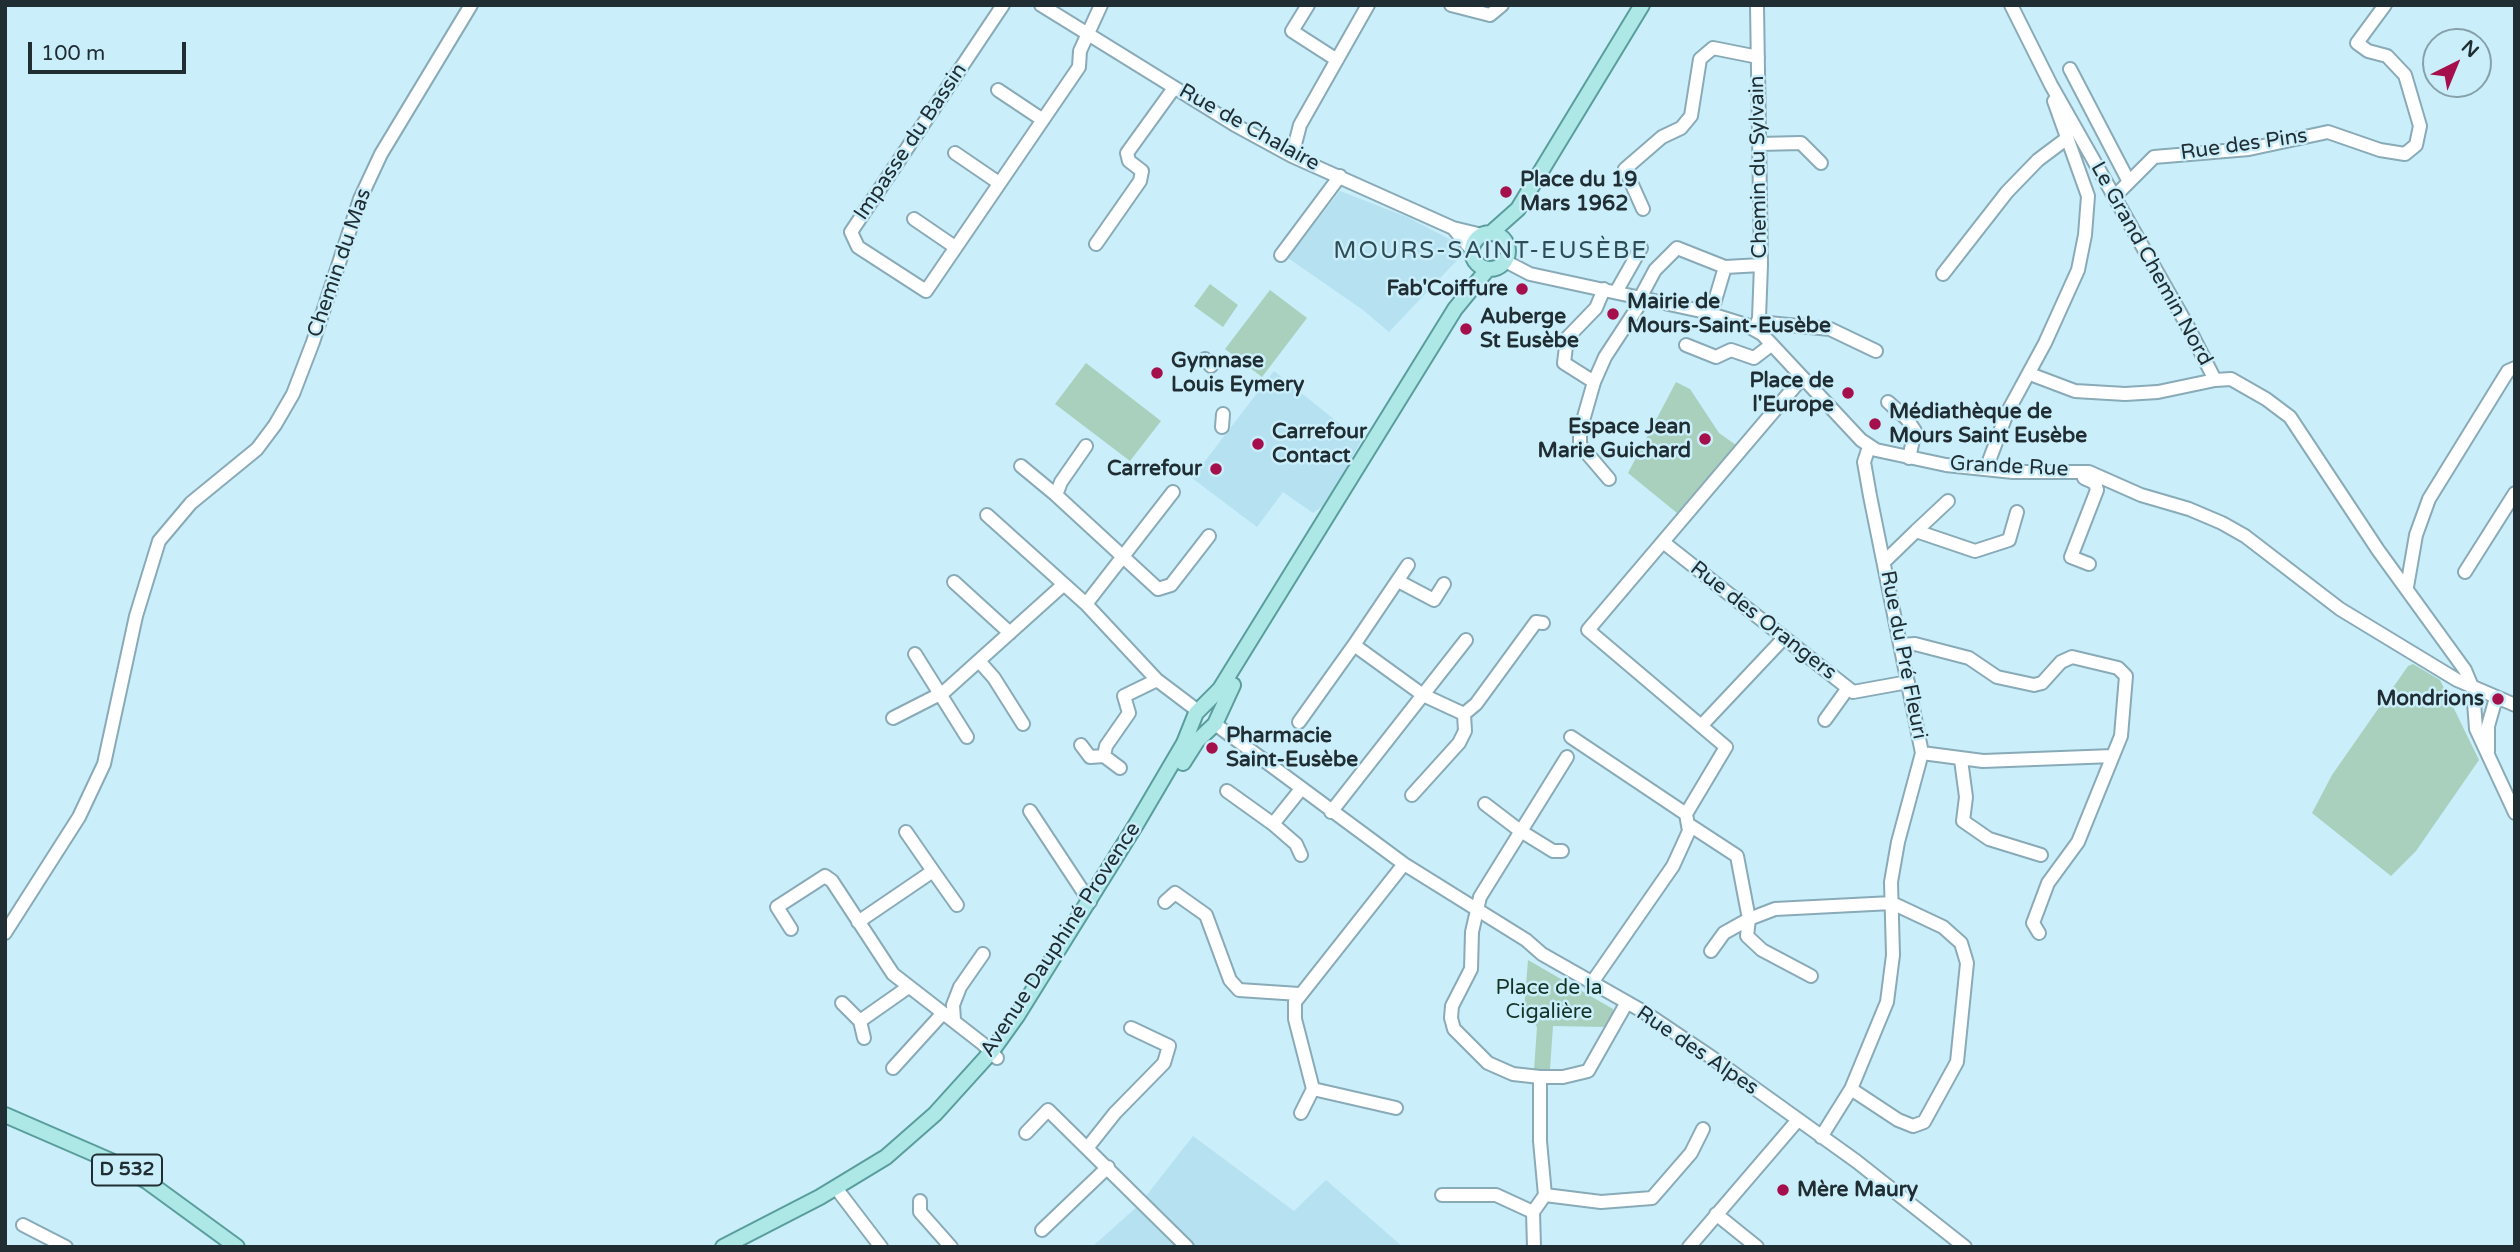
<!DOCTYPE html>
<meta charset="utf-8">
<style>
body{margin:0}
#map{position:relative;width:2520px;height:1252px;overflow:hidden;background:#caeefa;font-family:"Varela Round",sans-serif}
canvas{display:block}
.frame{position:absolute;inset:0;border:7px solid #202e33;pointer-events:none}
.north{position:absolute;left:2422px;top:28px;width:70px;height:70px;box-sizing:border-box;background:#caeefa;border:2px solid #86a1aa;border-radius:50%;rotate:43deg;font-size:19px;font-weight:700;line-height:28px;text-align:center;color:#202e33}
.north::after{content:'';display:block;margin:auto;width:24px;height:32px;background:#a50f4b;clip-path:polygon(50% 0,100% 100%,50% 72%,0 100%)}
.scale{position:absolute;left:28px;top:42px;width:158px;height:32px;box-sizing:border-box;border:4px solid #202e33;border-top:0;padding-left:9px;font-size:21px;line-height:24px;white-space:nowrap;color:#202e33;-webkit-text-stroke:5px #caeefa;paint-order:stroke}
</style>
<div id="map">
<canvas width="2520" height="1252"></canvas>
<div class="frame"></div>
<div class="north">N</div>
<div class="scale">100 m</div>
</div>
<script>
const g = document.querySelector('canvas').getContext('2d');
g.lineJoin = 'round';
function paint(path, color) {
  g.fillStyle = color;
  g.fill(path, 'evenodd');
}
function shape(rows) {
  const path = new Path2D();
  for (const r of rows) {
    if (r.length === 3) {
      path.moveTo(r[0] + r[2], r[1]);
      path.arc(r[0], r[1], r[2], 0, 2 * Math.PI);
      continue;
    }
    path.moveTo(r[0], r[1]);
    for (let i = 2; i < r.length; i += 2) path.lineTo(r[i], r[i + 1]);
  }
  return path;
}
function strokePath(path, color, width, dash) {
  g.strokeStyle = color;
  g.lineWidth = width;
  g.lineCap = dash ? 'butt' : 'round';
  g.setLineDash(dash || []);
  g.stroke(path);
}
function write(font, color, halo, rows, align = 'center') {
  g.font = font + ' "Varela Round",sans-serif';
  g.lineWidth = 5;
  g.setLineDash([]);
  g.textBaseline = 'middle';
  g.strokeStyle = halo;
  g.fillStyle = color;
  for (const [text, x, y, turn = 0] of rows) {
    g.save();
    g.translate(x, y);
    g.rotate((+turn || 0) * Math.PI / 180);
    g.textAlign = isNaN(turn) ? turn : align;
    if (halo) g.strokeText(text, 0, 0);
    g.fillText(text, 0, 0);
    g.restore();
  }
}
const built = shape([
 [1340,191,1407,217,1459,244,1463,254,1389,332,1363,310,1288,258],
 [1274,371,1361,441,1327,503,1313,513,1283,492,1257,527,1192,478],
 [1193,1136,1294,1211,1326,1180,1403,1247,1092,1247,1139,1205]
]);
const green = shape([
 [1210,284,1238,305,1223,327,1194,306],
 [1270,290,1307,318,1262,377,1225,349],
 [1086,363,1161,421,1130,461,1055,404],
 [1676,382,1690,389,1719,433,1736,445,1677,513,1628,473],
 [2413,664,2440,680,2479,760,2416,851,2391,876,2312,813,2332,775,2408,666],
 [1528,960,1613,1009,1614,1017,1605,1027,1553,1026,1550,1069,1534,1070,1537,1027,1524,1010]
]);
const minor = shape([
 [1003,5,851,232,858,247,926,291,1079,67,1080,51,1101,5],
 [1041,5,1235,125,1292,156,1453,228,1482,235],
 [1308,5,1292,31,1337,60],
 [1451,5,1490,15,1502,5],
 [2011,5,2051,85,2187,325,2215,380,2231,379,2266,399,2290,417,2378,550,2465,670,2473,689,2476,729,2515,813],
 [2070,69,2129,182],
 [998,90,1043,120],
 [1759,144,1801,143,1821,163],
 [955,153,999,183],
 [1292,156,1300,125,1368,5],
 [2114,197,2154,157,2249,149,2328,132,2380,150,2405,154,2416,145,2420,126,2405,75,2387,56,2368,51,2357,43,2385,5],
 [1643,209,1625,169,1662,137,1681,128,1691,116,1700,59,1713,48,1758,57],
 [914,219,955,247],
 [1453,228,1471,249],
 [1096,244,1140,181,1142,171,1129,161,1127,153,1174,88],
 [1281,255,1340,176],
 [1505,261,1530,274,1701,311,1746,325,1762,334,1861,440,1876,450,1946,465,2013,472,2089,472,2141,495,2189,509,2222,523,2245,536,2340,609,2457,680,2515,705],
 [1943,274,2007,192,2038,160,2066,139],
 [1604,289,1596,308,1567,338,1564,363,1594,382,1605,357,1643,299],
 [1616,292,1641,248],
 [1640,298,1655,270,1677,248,1725,267],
 [1711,314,1725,267,1761,265],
 [1758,322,1830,329,1876,351],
 [1755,329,1759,318,1761,265,1757,5],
 [1686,345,1716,357,1731,350,1754,358,1771,345],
 [1205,359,1211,366],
 [2030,374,2075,391,2125,394,2158,392,2215,380],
 [1594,382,1580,431,1580,445,1609,479],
 [1888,402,1907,419,1915,431,1909,458],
 [1222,427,1223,414],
 [1086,446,1061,482,1056,495,1158,589,1171,585,1209,536],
 [1021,466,1056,495],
 [1986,469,2007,413,2045,343,2078,270,2085,235,2088,196,2054,101],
 [2084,478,2095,483,2097,490,2071,557,2089,564],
 [987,515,1086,604,1157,680,1198,711],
 [1916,531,1948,501],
 [1663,542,1853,692,1908,682],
 [1884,562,1916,531,1975,551,2009,540,2017,512],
 [2465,572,2515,493],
 [1398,581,1434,600,1444,584],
 [954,582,1010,633],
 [2407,587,2416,535,2429,499,2508,371,2515,368],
 [1086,604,1173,492],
 [1354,645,1408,565],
 [1901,645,1915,644,1969,658,1997,677,2034,685,2042,683,2061,662,2072,657,2118,668,2126,676,2121,736,2078,842,2048,883,2033,923,2039,933],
 [915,654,967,737],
 [979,661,994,678,1023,724],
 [893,718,944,692,1063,585],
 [1825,720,1848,688],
 [1299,722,1354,645,1423,695,1464,714,1476,704,1536,622,1543,623],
 [1215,724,1404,864,1526,940,1542,954,1644,1012,1711,1057,1856,1161,1965,1247],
 [1701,726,1783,639],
 [1571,737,1686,814],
 [1081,745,1090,757,1104,756,1120,768],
 [2488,752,2488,726,2496,698],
 [1922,753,1983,761,2113,756],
 [1104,756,1106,746,1129,713,1124,696,1157,680],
 [1961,760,1966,797,1963,821,1989,839,2041,855],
 [1227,791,1273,824],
 [1412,795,1459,743,1465,731,1464,714],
 [1485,804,1519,830,1553,851,1562,851],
 [1030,811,1090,902],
 [1331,812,1466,640],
 [1688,824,1737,856,1749,919,1775,909,1892,903,1943,927,1961,943,1967,963,1957,1062,1924,1122,1913,1126,1898,1120,1851,1089],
 [1301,855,1296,844,1273,824,1301,789],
 [933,871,957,905],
 [1165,902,1175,893,1206,915,1230,980,1239,990,1299,994],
 [858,922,933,871,906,832],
 [791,929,777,907,825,876,832,881,893,974,983,1044,997,1058],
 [5,933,79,817,104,764,136,616,159,541,191,503,257,449,275,425,293,394,313,342,360,199,381,154,471,5],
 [1711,951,1724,933,1749,919,1747,936,1762,950,1811,976],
 [1591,984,1673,866,1689,831,1686,814,1726,747,1588,630,1802,378],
 [842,1003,860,1021,864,1038],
 [954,1020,953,1005,960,987,983,954],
 [860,1021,907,988],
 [893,1068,943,1013],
 [1540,1077,1563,1077,1588,1071,1626,1004],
 [1396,1108,1313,1089,1295,1019,1295,1002,1404,864],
 [1301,1113,1313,1089],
 [1026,1133,1048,1110,1187,1247],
 [1821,1137,1851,1089,1887,1002,1893,955,1891,882,1898,842,1922,753,1870,496,1864,462,1869,447],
 [1088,1147,1115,1113,1164,1063,1169,1046,1131,1028],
 [836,1188,881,1247],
 [1442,1195,1496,1195,1533,1212],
 [1545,1195,1601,1202,1652,1198,1691,1153,1703,1129],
 [920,1201,920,1212,951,1247],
 [1716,1214,1757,1247],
 [23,1225,66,1247],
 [1042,1230,1108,1167],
 [1534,1247,1533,1212,1545,1195,1540,1141,1540,1077,1513,1074,1488,1063,1454,1029,1451,1018,1452,1006,1471,969,1472,932,1480,897,1567,757],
 [1689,1247,1797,1121]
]);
const major = shape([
 [1490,251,18],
 [1491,233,1518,209,1642,5],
 [1183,763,1197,741,1215,724,1233,685],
 [5,1115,111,1161,148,1182,237,1247],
 [723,1247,820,1197,886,1157,935,1114,992,1051,1017,1016,1137,823,1184,743,1196,713,1220,689,1455,309,1487,270]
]);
const markers = [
 [1506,192,7,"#a50f4b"],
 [1522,289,7,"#a50f4b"],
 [1613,314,7,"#a50f4b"],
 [1466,329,7,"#a50f4b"],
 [1157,373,7,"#a50f4b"],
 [1848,393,7,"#a50f4b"],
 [1875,424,7,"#a50f4b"],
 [1705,439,7,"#a50f4b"],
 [1258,444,7,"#a50f4b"],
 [1216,469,7,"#a50f4b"],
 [2498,699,7,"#a50f4b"],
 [1212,748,7,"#a50f4b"],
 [1783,1190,7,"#a50f4b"]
];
const shields = [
 [127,1170,70]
];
const shieldNames = [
 ["D 532",127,1170]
];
const streetNames = [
 ["Rue de Chalaire",1249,128,29],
 ["Impasse du Bassin",911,142,-56],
 ["Rue des Pins",2244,145,-8],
 ["Chemin du Sylvain",1759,167,-91],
 ["Chemin du Mas",340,263,-71],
 ["Le Grand Chemin Nord",2151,264,61],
 ["Grande Rue",2009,467,3],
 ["Rue des Orangers",1763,621,38],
 ["Rue du Pré Fleuri",1903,655,79],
 ["Avenue Dauphiné Provence",1061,940,-57],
 ["Rue des Alpes",1697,1051,34]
];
const poiNames = [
 ["Place du 19",1520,180],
 ["Mars 1962",1520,204],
 ["Fab'Coiffure",1508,289,"right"],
 ["Mairie de",1627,302],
 ["Mours-Saint-Eusèbe",1627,326],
 ["Auberge",1480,317],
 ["St Eusèbe",1480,341],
 ["Gymnase",1171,361],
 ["Louis Eymery",1171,385],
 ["Place de",1834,381,"right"],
 ["l'Europe",1834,405,"right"],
 ["Médiathèque de",1889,412],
 ["Mours Saint Eusèbe",1889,436],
 ["Espace Jean",1691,427,"right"],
 ["Marie Guichard",1691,451,"right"],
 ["Carrefour",1272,432],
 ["Contact",1272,456],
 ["Carrefour",1202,469,"right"],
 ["Mondrions",2484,699,"right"],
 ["Pharmacie",1226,736],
 ["Saint-Eusèbe",1226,760],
 ["Mère Maury",1797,1190]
];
const parkNames = [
 ["Place de la",1549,988],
 ["Cigalière",1549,1012]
];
const quarterNames = [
 ["MOURS-SAINT-EUSÈBE",1491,252]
];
paint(built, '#b5e1f0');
paint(green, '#a8d0bc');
strokePath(minor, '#89aab7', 16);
strokePath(major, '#599d9d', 18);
strokePath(minor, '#fff', 12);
strokePath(major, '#aee8e6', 14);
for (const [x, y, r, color] of markers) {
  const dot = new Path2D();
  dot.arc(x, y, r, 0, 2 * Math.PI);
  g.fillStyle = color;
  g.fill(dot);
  strokePath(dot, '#caeefa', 2.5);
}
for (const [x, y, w] of shields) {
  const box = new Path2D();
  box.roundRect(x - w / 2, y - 15.5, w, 31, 5);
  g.fillStyle = '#caeefa';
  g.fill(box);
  strokePath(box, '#202e33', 2);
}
write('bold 19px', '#202e33', null, shieldNames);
write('21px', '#202e33', '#caeefa', streetNames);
write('bold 21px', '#202e33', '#caeefa', poiNames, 'left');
write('21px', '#153326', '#caeefa', parkNames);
g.letterSpacing = '2px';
write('24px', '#2e4d57', '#caeefa', quarterNames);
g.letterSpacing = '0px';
</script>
